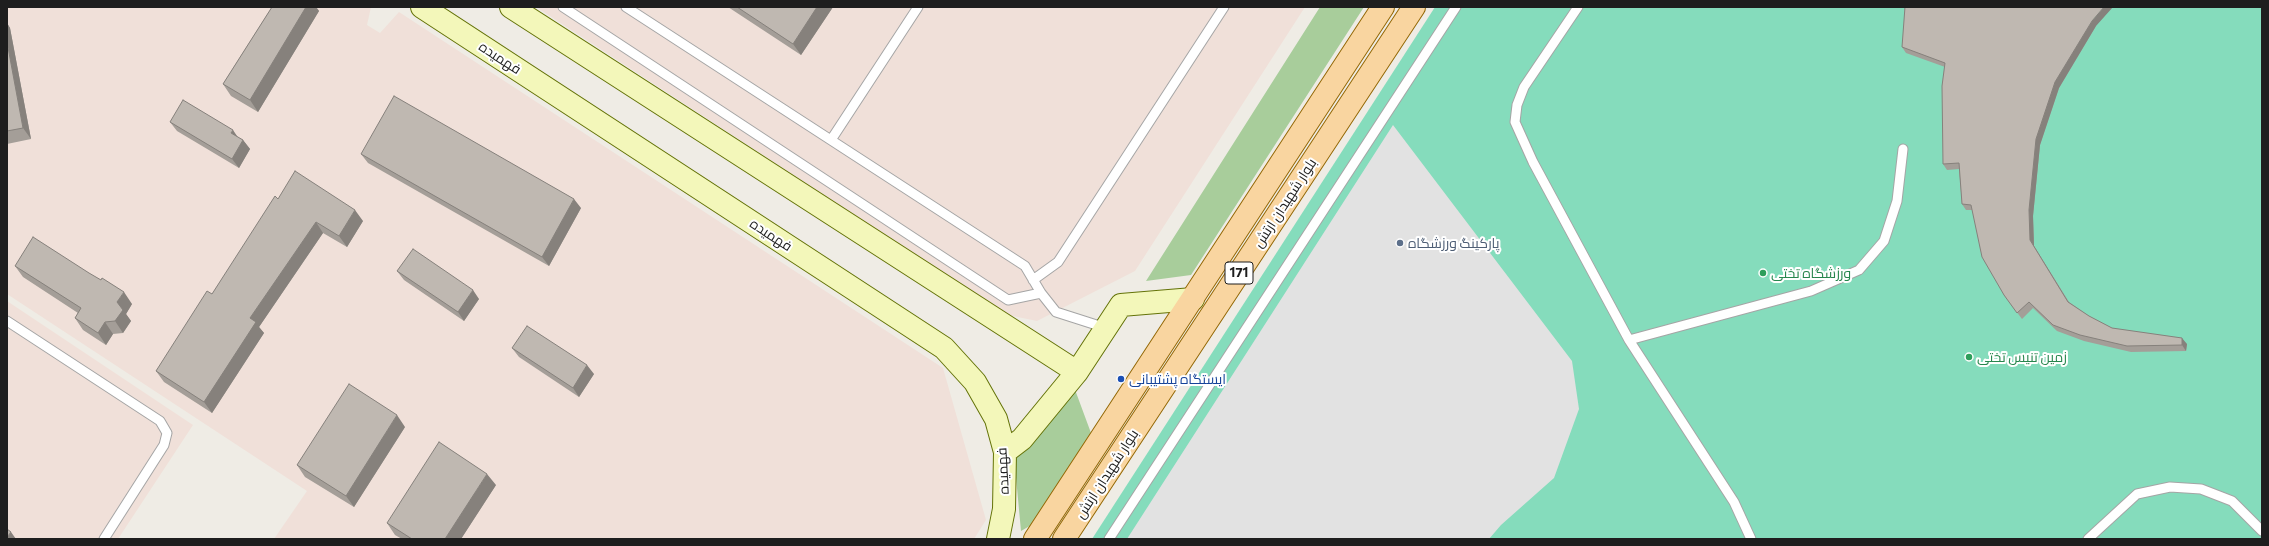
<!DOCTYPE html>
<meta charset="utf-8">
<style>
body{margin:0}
#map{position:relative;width:2269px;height:546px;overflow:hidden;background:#efece5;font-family:Commissioner,sans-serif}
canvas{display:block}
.frame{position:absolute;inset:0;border:8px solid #1e1e1e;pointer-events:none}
</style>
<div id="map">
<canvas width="2269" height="546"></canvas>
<div class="frame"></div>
</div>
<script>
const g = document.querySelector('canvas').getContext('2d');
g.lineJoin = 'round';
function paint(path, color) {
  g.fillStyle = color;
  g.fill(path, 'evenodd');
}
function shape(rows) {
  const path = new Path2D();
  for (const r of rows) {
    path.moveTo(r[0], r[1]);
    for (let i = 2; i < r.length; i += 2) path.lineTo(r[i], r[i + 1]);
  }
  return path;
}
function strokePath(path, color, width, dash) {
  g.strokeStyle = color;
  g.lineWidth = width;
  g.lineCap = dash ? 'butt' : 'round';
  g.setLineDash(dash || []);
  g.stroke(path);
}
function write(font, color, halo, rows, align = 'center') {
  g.font = font + ' Commissioner,Cairo,sans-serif';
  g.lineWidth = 4;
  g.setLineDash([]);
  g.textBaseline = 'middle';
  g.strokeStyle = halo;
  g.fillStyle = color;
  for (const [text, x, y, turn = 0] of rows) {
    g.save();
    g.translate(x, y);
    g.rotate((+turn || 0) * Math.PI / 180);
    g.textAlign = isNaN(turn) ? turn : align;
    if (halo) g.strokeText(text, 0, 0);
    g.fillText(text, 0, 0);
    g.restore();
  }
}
const military = shape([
 [7,7,371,7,367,25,380,33,399,12,943,368,986,520,974,539,274,539,307,491,7,294],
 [536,7,1305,7,1135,271,1037,321,1008,315],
 [7,301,193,425,118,539,7,539]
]);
const forest = shape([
 [1320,7,1364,7,1191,275,1146,281],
 [1074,387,1091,433,1035,523,1021,531,1014,456]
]);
const pitch = shape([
 [1435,7,2262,7,2262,539,1092,539]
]);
const parking = shape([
 [1393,125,1572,361,1579,409,1554,478,1501,525,1489,539,1127,539]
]);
const service = shape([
 [563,7,1008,300,1041,293],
 [626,7,1025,266,1041,293,1056,312,1106,328],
 [1578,7,1524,87,1517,105,1515,122,1533,162,1629,340,1734,502,1751,539],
 [831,140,918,7],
 [1033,280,1058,262,1224,7],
 [7,321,160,421,167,433,164,445,104,539],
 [1629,340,1811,291,1859,270,1884,241,1897,201,1903,149],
 [1109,539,1456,7],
 [2088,539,2137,494,2170,487,2201,489,2232,501,2262,531]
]);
const secondary = shape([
 [422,7,944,348,975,382,996,419,1005,452,1004,509,998,539],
 [511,7,1077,372],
 [1005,452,1022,439,1077,372,1121,305,1193,299]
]);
const primary = shape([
 [1035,539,1383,7],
 [1064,539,1414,7]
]);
const wall = shape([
 [272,7,316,7,319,11,258,112,231,96,223,84],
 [728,7,833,7,801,55],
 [7,23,10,28,31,139,7,144],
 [2096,26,2059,88,2040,145,2033,216,2034,246,2069,302,2089,316,2112,328,2187,344,2186,351,2131,352,2084,341,2057,331,2033,308,2022,319,2004,295,1973,210,1966,210,1962,204,1959,169,1947,170,1943,164,1945,67,1906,53,1902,47],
 [170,122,237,137,243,140,250,149,239,168,177,131],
 [361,154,581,208,549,266,368,163],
 [278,199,363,221,347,247,323,233,259,327,264,333,212,413,164,382,156,371,212,294],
 [15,266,132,304,126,314,131,321,123,333,113,334,106,345,83,330,75,318,78,313,23,277],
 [397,271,479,299,464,321,404,280],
 [512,348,594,374,579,397,519,357],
 [405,427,354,507,305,477,297,465],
 [496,485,461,539,402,539,395,535,387,523]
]);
const shadedWall = shape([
 [306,7,316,7,319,11,258,112,250,100],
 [817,7,833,7,801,55,793,44],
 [2104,7,2113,7,2096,26,2059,88,2040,145,2033,216,2034,246,2072,308,2030,240,2029,210,2036,139,2055,82,2092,21],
 [7,23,10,28,31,139,23,128,7,42],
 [233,130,239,139,231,133],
 [243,140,250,149,239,168,232,159],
 [574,199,581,208,549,266,542,257],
 [355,210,363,221,347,247,339,236],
 [316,222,323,233,259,327,264,333,212,413,204,402,250,318],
 [473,290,479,299,464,321,458,312],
 [124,292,132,304,126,314,131,321,123,333,115,321,117,302],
 [105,322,113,334,106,345,98,333],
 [2182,338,2187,344,2186,351,2182,345],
 [587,365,594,374,579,397,573,388],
 [397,415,405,427,354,507,346,496],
 [487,474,496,485,461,539,445,539],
 [11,532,16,539,7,539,7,537]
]);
const building = shape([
 [272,7,306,7,250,100,223,84,272,7],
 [737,7,817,7,793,44,737,7],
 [1905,7,2104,7,2092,21,2055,82,2036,139,2029,210,2030,240,2068,302,2089,316,2112,328,2182,338,2182,345,2127,346,2080,335,2053,325,2029,302,2017,313,2004,295,1982,257,1971,205,1962,204,1959,163,1943,164,1942,86,1945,63,1902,47,1905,7],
 [7,42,23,128,7,131,7,42],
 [394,96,574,199,542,257,361,154,394,96],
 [183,100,233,130,231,133,243,140,232,159,170,122,183,100],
 [295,171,355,210,339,236,316,222,250,318,256,322,204,402,156,371,207,291,212,294,275,196,278,199,295,171],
 [33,237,89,273,101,280,102,278,124,292,117,302,123,310,115,321,105,322,98,333,75,318,81,308,15,266,33,237],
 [413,249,473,290,458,312,397,271,413,249],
 [527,326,587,365,573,388,512,348,527,326],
 [349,384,397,415,346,496,297,465,349,384],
 [439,442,487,474,445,539,412,539,387,523,439,442],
 [7,529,11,532,7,537,7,529]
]);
const markers = [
 [1400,243,4,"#5c6f8a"],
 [1763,273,4,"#2e9e5b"],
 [1969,357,4,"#2e9e5b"],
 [1121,379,4,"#1a4fb4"]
];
const shields = [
 [1239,273,28]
];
const shieldNames = [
 ["171",1239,273]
];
const streetNames = [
 ["فهمیده",500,58,33],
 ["بلوار شهیدان ارتش",1285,203,-57],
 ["فهمیده",771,235,33],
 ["فهمیده",1003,471,-93],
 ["بلوار شهیدان ارتش",1107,474,-57]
];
const serviceNames = [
 ["پارکینگ ورزشگاه",1408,243]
];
const leisureNames = [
 ["ورزشگاه تختی",1771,273],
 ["زمین تنیس تختی",1977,357]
];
const transitNames = [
 ["ایستگاه پشتیبانی",1129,379]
];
paint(military, '#f0e0d9');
paint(forest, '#a8cd9b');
paint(pitch, '#85dcbc');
paint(parking, '#e2e2e2');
strokePath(service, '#a5a5a5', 11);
strokePath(secondary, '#647308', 24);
strokePath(primary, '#946805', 24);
strokePath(service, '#fff', 9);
strokePath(secondary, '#f3f7ba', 22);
strokePath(primary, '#f9d5a0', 22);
paint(wall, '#a49e98');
paint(shadedWall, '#86817c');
paint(building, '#bfb8b1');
strokePath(building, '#86817c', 1);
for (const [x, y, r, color] of markers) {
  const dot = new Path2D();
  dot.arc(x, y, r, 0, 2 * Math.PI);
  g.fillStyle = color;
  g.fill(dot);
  strokePath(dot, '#fff', 1.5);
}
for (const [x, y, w] of shields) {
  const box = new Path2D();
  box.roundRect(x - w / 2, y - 11, w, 22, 3);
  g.fillStyle = '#fff';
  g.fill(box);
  strokePath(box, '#1e1e1e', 1);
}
write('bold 13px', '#1e1e1e', null, shieldNames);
write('14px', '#1e1e1e', '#fff', streetNames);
write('14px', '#4e5e75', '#fff', serviceNames, 'left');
write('14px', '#27864d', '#fff', leisureNames, 'left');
write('14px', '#164399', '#fff', transitNames, 'left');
</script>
